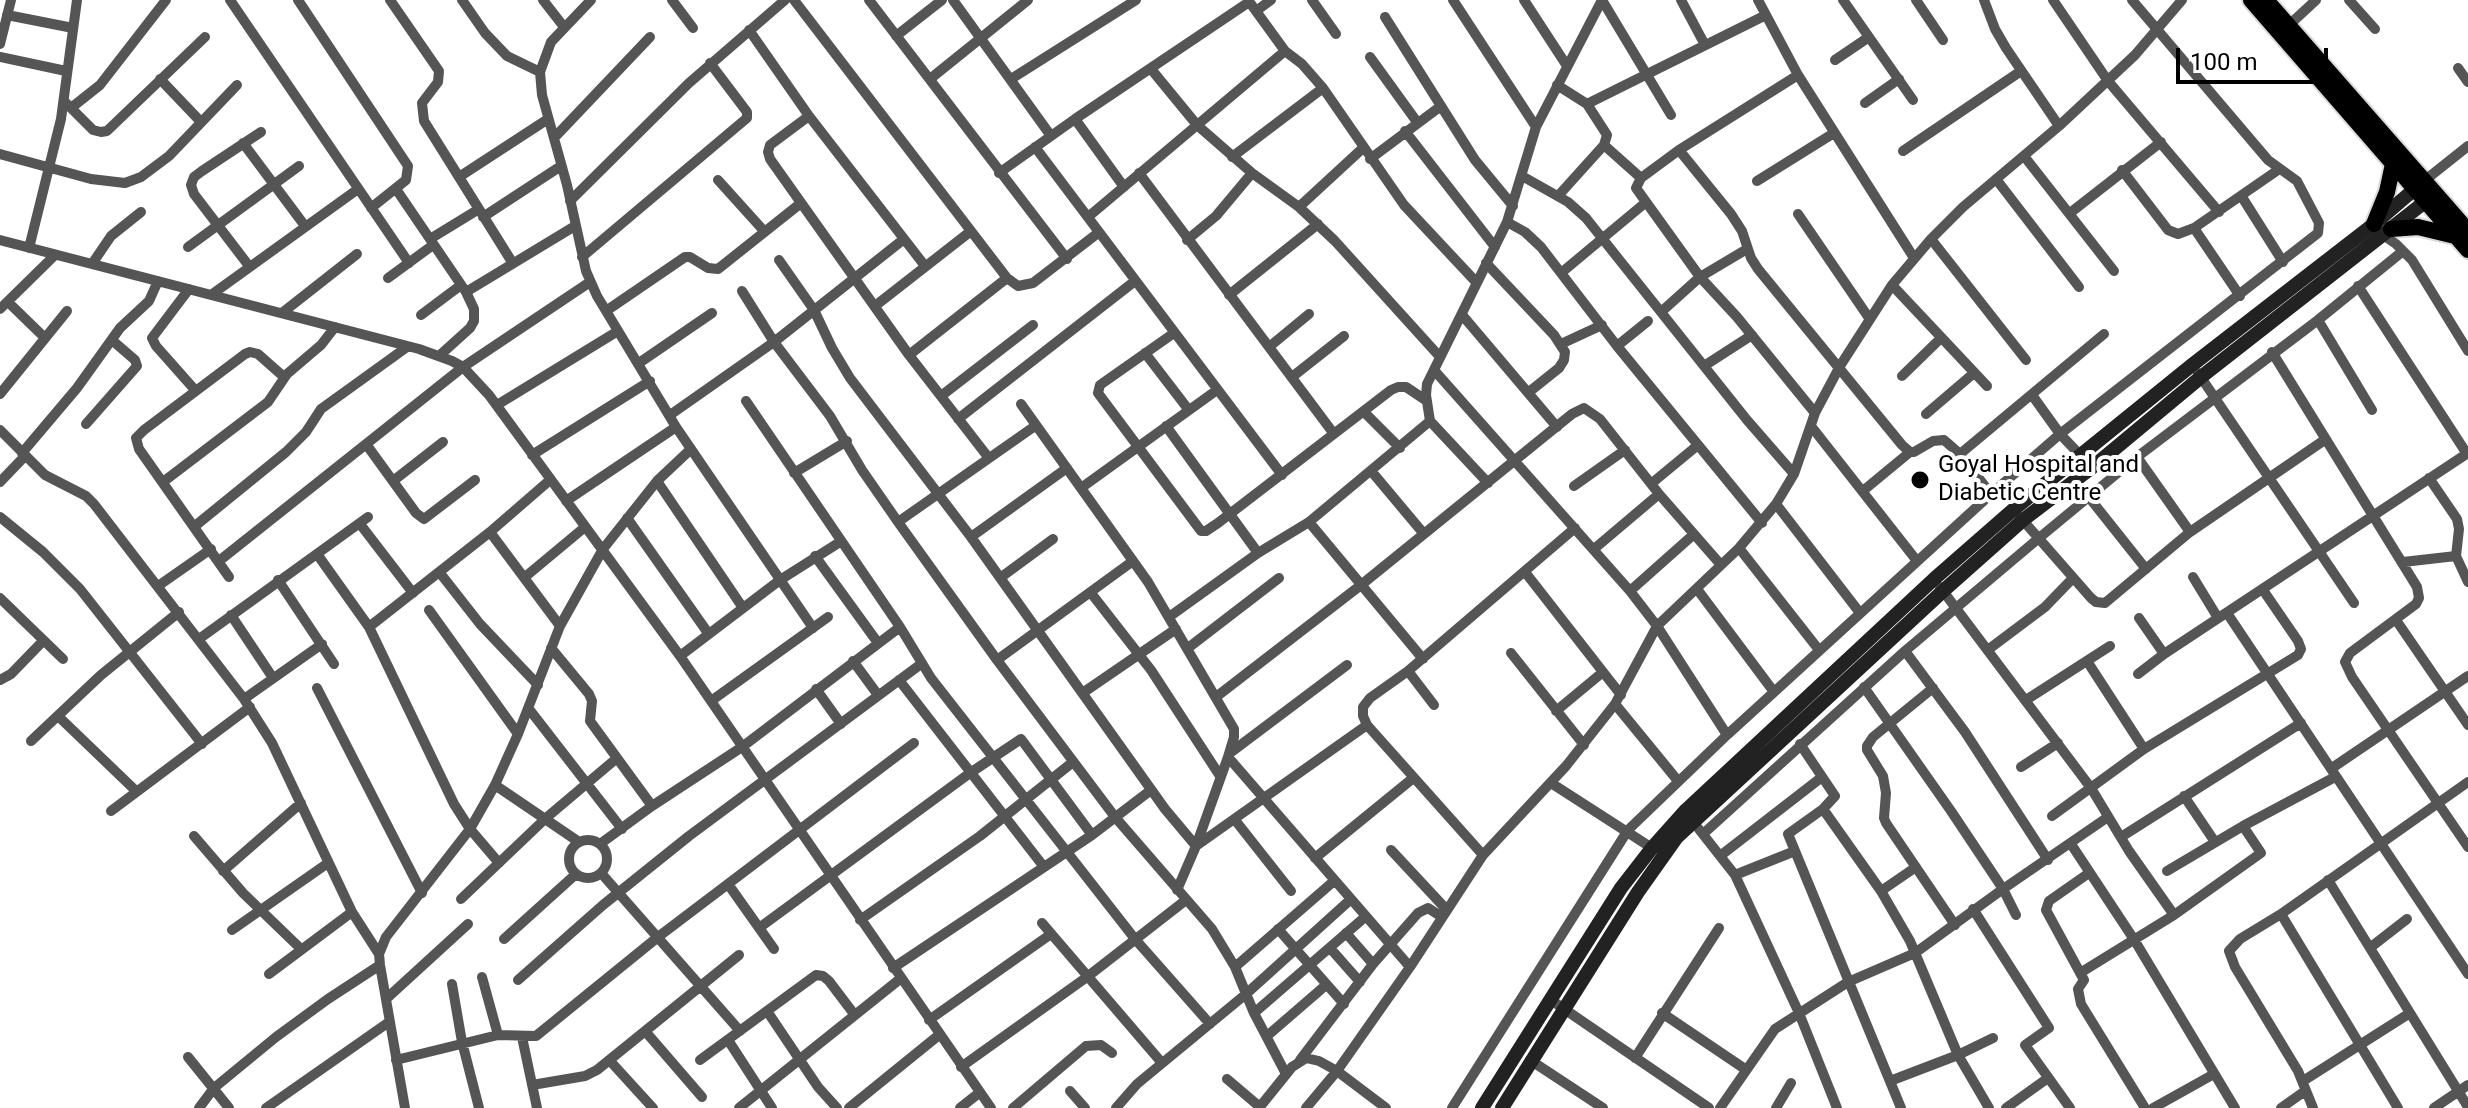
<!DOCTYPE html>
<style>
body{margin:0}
#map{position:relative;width:2468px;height:1108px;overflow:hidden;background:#fff;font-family:Roboto,sans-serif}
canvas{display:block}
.scale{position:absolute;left:2176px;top:48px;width:152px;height:36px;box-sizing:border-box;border:4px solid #000;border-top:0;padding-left:10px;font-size:24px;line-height:28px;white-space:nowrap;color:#000;-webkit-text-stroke:6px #fff;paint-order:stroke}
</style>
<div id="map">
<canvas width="2468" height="1108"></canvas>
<div class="scale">100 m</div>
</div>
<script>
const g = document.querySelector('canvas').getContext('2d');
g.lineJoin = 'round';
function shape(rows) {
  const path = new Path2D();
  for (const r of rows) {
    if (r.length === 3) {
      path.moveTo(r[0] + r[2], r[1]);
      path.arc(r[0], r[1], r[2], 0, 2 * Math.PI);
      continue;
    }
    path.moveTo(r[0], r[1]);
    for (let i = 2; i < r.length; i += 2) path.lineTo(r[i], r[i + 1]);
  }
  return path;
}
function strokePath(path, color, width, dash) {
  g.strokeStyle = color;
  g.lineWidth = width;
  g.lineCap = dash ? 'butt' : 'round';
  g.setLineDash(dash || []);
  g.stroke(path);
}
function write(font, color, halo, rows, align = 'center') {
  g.font = font + ' Roboto,sans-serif';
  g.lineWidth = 8;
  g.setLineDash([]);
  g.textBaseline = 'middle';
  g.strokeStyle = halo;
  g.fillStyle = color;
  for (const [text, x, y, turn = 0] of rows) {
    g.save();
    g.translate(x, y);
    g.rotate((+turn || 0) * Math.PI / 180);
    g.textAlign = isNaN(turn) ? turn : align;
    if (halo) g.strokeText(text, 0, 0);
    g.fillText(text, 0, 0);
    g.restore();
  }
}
const street = shape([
 [230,0,409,263],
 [298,0,408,166,406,180,371,208],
 [390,0,439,71,438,82,422,103,424,121,512,262],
 [462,0,485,33,507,56,540,72],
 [543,0,564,27],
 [591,0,551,42,540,72,542,95,567,185,586,271,597,296,676,427,813,628],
 [672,0,693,28],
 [794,0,1007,278,909,355],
 [869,0,1067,259],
 [953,0,1051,136],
 [1248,0,1285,51,1302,64,1323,88,1404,205,1477,283],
 [1312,0,1336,34],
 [1453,0,1536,127],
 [1524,0,1567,66],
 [1602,0,1671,115],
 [1681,0,1705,45],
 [1758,0,1798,75,1914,258],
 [1843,0,1913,100],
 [1916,0,1943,40],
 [1984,0,1995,29,2006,48,2059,126],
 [2053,0,2108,81,2219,212],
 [2349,0,2375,29],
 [1256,11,1271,0],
 [7,15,73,28],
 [1385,17,1475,160,1513,206],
 [2288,26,2316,0],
 [749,30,809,116,925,266],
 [896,36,942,0],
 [0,44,11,0],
 [0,57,66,71],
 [1370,57,1417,122],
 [1835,60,1869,37],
 [2458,68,2468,82],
 [1151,69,1197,125,1252,173,1299,207,1335,241,1440,357],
 [1798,75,1679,150,1641,178,1636,188,1700,277,1737,317,1815,413],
 [160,79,201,122],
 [930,79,1028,0],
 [1011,79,1136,0],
 [1557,85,1587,104,1607,135,1604,145,1558,196],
 [64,101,93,130,101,132,107,131,205,37],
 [1865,103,1899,79],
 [1587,104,1766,15],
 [71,108,100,85,166,0],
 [809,116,770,145,768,152,770,159,909,355,988,457],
 [1075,119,1124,187],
 [1405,131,1495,247],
 [554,138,650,37],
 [243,143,305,226],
 [1604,145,1641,178],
 [1035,147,1282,475],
 [1679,150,1731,214,1742,231,1751,258,1758,269,1902,445,1910,452,1914,452,1933,441,1944,440,1960,454,1991,494],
 [1903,151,2021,71],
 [0,154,91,179,125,183,141,177,169,156,237,85],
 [2024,156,2114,271],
 [1232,157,1323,88],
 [1370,159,1441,106],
 [2122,170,2168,230,2178,234,2194,228,2278,170],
 [999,173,1075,119,1249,2],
 [1139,173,1334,434],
 [1522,176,1568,202,1586,218,1747,420,1794,474],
 [459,177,548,119],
 [1996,179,2079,287],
 [718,180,764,231],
 [1757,181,1834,133],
 [2424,181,2468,146],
 [396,189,466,292,474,309,474,321,470,328,439,356],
 [2242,197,2283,262],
 [570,201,689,83,785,0],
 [1299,207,1363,148],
 [2070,213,2161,142],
 [1798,214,1869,318],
 [483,217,561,166],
 [1088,217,1285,51],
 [1507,222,1525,232,1541,247,1617,346,1762,523],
 [2194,228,2240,296],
 [2383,235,2396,244,2412,260,2468,351],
 [430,239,479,209],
 [1931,239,2026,360],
 [0,240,419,349,452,361,463,367,489,395,680,656,991,1108],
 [1187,240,1216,216,1252,173],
 [188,247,299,166],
 [29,248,61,119,77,0],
 [582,257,747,118,747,112,710,63],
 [779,260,814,310,832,348,850,378,971,537,1165,809,1196,846,1367,725],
 [1486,263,1554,335,1565,352,1564,360,1559,368,1529,392],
 [92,264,111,236,141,212],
 [249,266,194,194,191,185,194,177,202,171,261,132],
 [1561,273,1645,203],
 [388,278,433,245],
 [1007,278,1018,286,1033,283,1098,233],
 [1892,285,1987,386],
 [2358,286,2467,454],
 [189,289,152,338,156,346,195,390],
 [742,291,774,342,830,416,862,470,898,522,997,660,1115,817,1212,929,1235,967,1254,1013,1286,1074],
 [466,292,575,226],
 [211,295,358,189],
 [1229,295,1318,224],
 [8,302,44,337],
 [875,306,971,231],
 [0,309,55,255],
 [606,311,685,257,690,257,708,268,718,269,801,203],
 [1661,312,1700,277,1747,249],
 [282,313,357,254],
 [421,315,461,285],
 [1463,316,1557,427],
 [2318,320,2372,410],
 [1174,333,1100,385,1098,393,1201,531,1206,531,1218,523,1391,390,1398,387,1406,387,1427,401],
 [1561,344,1602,325],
 [1617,346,1648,321],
 [1269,347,1309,314],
 [2272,352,2417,587,2419,598,2416,604,2350,653,2345,662,2352,677,2468,847],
 [1145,353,1188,409],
 [639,363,712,313],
 [1704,366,1752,335],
 [1434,370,1630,591,1657,626,1727,735],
 [2198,373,2354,603],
 [1902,376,1941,338],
 [1292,377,1344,336],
 [0,394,67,311],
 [2032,395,2060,434,2081,456],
 [941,396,1033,325],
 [746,401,900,627,931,678,1135,939,1210,1024],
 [1021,404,1148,582,1234,729,1234,737,1228,757,1196,846,1177,890],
 [497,405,618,331],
 [1364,412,1400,448],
 [1926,414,1974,373],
 [670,415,774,342,904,239],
 [958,419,1135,281],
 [1430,421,1488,483],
 [86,424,137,366,135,360,113,341],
 [1166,426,1258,553],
 [1811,426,1917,561],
 [0,430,45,475,86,496,94,504,244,699,272,743,352,912,379,954],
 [366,444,416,513,424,519,475,480],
 [22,453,77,388,120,328,149,301,158,281],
 [1960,454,2104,334],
 [532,455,650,381],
 [2137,457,2190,532],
 [1372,472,1424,534],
 [794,473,847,441],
 [2429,478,2457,519,2459,529,2456,556,2468,582],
 [393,481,443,442],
 [657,481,743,608],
 [2076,481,2146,569],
 [0,482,25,456],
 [163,482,268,402,287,374,321,345,335,327],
 [1652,483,1698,445],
 [1574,486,1625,450],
 [1081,488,1217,390],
 [1864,490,1910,452],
 [566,501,676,427],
 [1776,504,1860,613],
 [0,517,43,552,80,589,202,744],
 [2020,517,2091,598,2096,602,2105,603,2190,532,2326,439],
 [627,518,708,633],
 [898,522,1035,426],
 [1309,522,1423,659],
 [360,524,413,593],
 [195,526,286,452,306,432,321,409,407,347],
 [490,532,560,626],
 [971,537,1067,468],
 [1739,548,1819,650],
 [1594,549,1659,494],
 [317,554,369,627,454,804,470,829,499,863],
 [815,556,878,643],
 [219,561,463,367,590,282],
 [2403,562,2456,556],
 [1525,572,1621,695],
 [440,573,480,624,538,685],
 [229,577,139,449,136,438,144,430,245,354,250,352,258,354,284,377],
 [525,577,585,527],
 [2193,577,2218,618],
 [1000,578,1053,539],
 [278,580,334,664],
 [158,586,211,549],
 [1940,587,2091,788,2129,851,2174,915],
 [1697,589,1774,692],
 [1630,591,1693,535],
 [1091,593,1151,670,1220,776],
 [0,598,63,659],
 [429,610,518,734],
 [2227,613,2468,974],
 [231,615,273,678],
 [1169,617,1258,553,1309,522,1430,421,1426,395,1427,384,1507,222,1536,127,1602,0],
 [2139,618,2164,654],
 [2396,620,2468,725],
 [369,627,490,532,550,480],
 [199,639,368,517],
 [551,648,589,694,592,701,590,721,652,806],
 [1188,648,1279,578],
 [1989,649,2045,607,2073,578],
 [1905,651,1965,732,2048,860],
 [1511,653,1584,745],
 [680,656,780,580,840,542],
 [997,660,1133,561],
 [853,661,878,695],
 [2087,661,2144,749],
 [1408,671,1434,705],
 [2138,674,2164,654,2468,453],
 [0,680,11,674,43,641],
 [899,680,1044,867],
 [1864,687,1951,811,2003,889,2016,915],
 [317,688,422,893],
 [1933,688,1873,737,1867,746,1867,750,1883,776,1886,793,1884,818,1886,823,1955,925],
 [816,689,841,724],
 [1084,692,1176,629],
 [1216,697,1361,585,1572,414,1584,408,1600,419,1659,494,1721,565],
 [244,699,322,644],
 [2026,700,2110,646],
 [711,701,828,617],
 [1615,704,1678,781],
 [529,709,622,829],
 [1556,711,1603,672],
 [58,716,136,791],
 [31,741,101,675,179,612],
 [1800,744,1835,796,1823,809,1788,834,1901,1108],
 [1230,753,1347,665],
 [1228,757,1410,967],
 [2021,767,2058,743],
 [2332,768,2468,676],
 [1551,783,1652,848],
 [495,785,579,842],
 [2184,796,2215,842],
 [1823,809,1881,891,1910,941,1958,1055,1989,1108],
 [111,811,250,707],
 [2052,816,2144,749,2298,655,2301,649,2298,641,2263,590],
 [1235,820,1291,891],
 [1698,828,1735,875,1799,1013,1837,1108],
 [1703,834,1905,651,2039,538,2137,457,2318,320,2403,251],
 [194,836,243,893,301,949],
 [2121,837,2301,723],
 [588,859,19],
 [600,844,652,806,742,747,900,627],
 [2071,844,2135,941,2235,1108],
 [1391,850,1446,909],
 [1483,855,1367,725,1363,716,1363,707,1370,698,1408,671,1575,528],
 [1720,856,1822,777],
 [1315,858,1412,779],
 [223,871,301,803],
 [2167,871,2243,826,2335,777],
 [601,873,740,1031],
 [2089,873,2049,901,2046,910,2084,980,2078,989,2081,1004,2145,1108],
 [1735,875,1795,851],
 [2328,880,2468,1107],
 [728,884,774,949],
 [1881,891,1916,867],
 [461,899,546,818,617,758],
 [1973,909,2049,1028,2025,1045,2070,1108],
 [2281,914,2398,1108],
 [860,920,980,836,1073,762],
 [1042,923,1162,1063],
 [759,928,970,773,1021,739,1092,835],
 [1278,929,1344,1004],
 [232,930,328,863],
 [1346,933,1373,964],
 [504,939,576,874],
 [2371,947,2407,919],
 [1330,948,1360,982],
 [1235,967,1334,881],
 [893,968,1092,835,1151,790],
 [2080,973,2174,915,2261,853,2243,826],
 [269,974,352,912],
 [482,977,498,1035],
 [518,980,603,905,689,836,921,664],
 [452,984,462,1042,479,1108],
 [386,999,468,924],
 [1551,1000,1709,1108],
 [767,1011,818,1087,837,1108],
 [1254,1013,1365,917],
 [1662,1013,1745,1069],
 [929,1020,1051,934],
 [645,1031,702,1097],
 [1267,1036,1326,985],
 [522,1037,537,1108],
 [728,1040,772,1108],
 [188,1057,229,1108],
 [1635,1058,1719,928],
 [396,1060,498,1035,536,1036,658,937,914,743],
 [700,1060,816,975,823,976,829,981,854,1014],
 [1300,1060,1373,964,1418,913,1428,908,1442,917],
 [1530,1060,1603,1108],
 [611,1062,653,1108],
 [961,1067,1087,977,1186,900],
 [1227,1079,1260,1107],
 [1890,1081,1958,1055,1993,1038],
 [2303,1081,2410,1013],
 [532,1085,585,1076,597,1070,739,955],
 [1070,1091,1085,1108],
 [199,1108,214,1088,276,1037,328,999,380,965],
 [266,1108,389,1022],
 [405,1108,380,965,379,954,386,937,470,829,495,785,518,734,560,626,603,549,657,481,691,449],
 [739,1108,900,979],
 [849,1108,939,1035],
 [960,1108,979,1093],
 [1013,1108,1086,1046,1101,1045,1112,1053],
 [1116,1108,1137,1084,1246,994,1350,900],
 [1259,1108,1292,1067,1306,1058,1319,1061,1337,1071,1386,1108],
 [1306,1108,1337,1071,1410,967,1483,855,1566,766,1615,704,1657,626,1739,548,1776,504,1794,474,1815,413,1840,366,1892,285,1931,239,1963,207,2059,126,2135,55,2182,0],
 [1452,1108,1628,830,1727,735,1991,494,2060,434,2318,233,2319,223,2297,181,2268,160,2132,0],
 [1720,1108,1775,1029,1848,982,1915,953,2003,889,2108,817],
 [1776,1108,1791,1083],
 [2006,1108,2048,1078],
 [2153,1108,2214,1074],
 [2281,1108,2305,1091],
 [2313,1108,2298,1071,2235,967,2229,951,2240,939,2281,914,2468,782],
 [2434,1108,2468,1085]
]);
const secondary = shape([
 [1482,1108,1621,888,1652,848,1686,810,1934,579,2014,509,2192,365,2374,224,2424,181],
 [1502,1108,1638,892,1677,837,1943,591,2023,520,2094,466,2201,377,2435,194]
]);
const primary = shape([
 [2251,0,2468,250],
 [2266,0,2468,231],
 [2374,224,2387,192,2393,164],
 [2391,229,2418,227,2455,236]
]);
const markers = [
 [1920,480,10,"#000"]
];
const poiNames = [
 ["Goyal Hospital and",1938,466],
 ["Diabetic Centre",1938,494]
];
strokePath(primary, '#dbdbdb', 20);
strokePath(street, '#555', 10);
strokePath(secondary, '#222', 14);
strokePath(primary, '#000', 16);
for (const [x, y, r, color] of markers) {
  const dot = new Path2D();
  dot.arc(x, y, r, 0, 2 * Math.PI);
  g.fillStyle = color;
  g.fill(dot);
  strokePath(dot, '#fff', 3);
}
write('24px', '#000', '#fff', poiNames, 'left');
</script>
